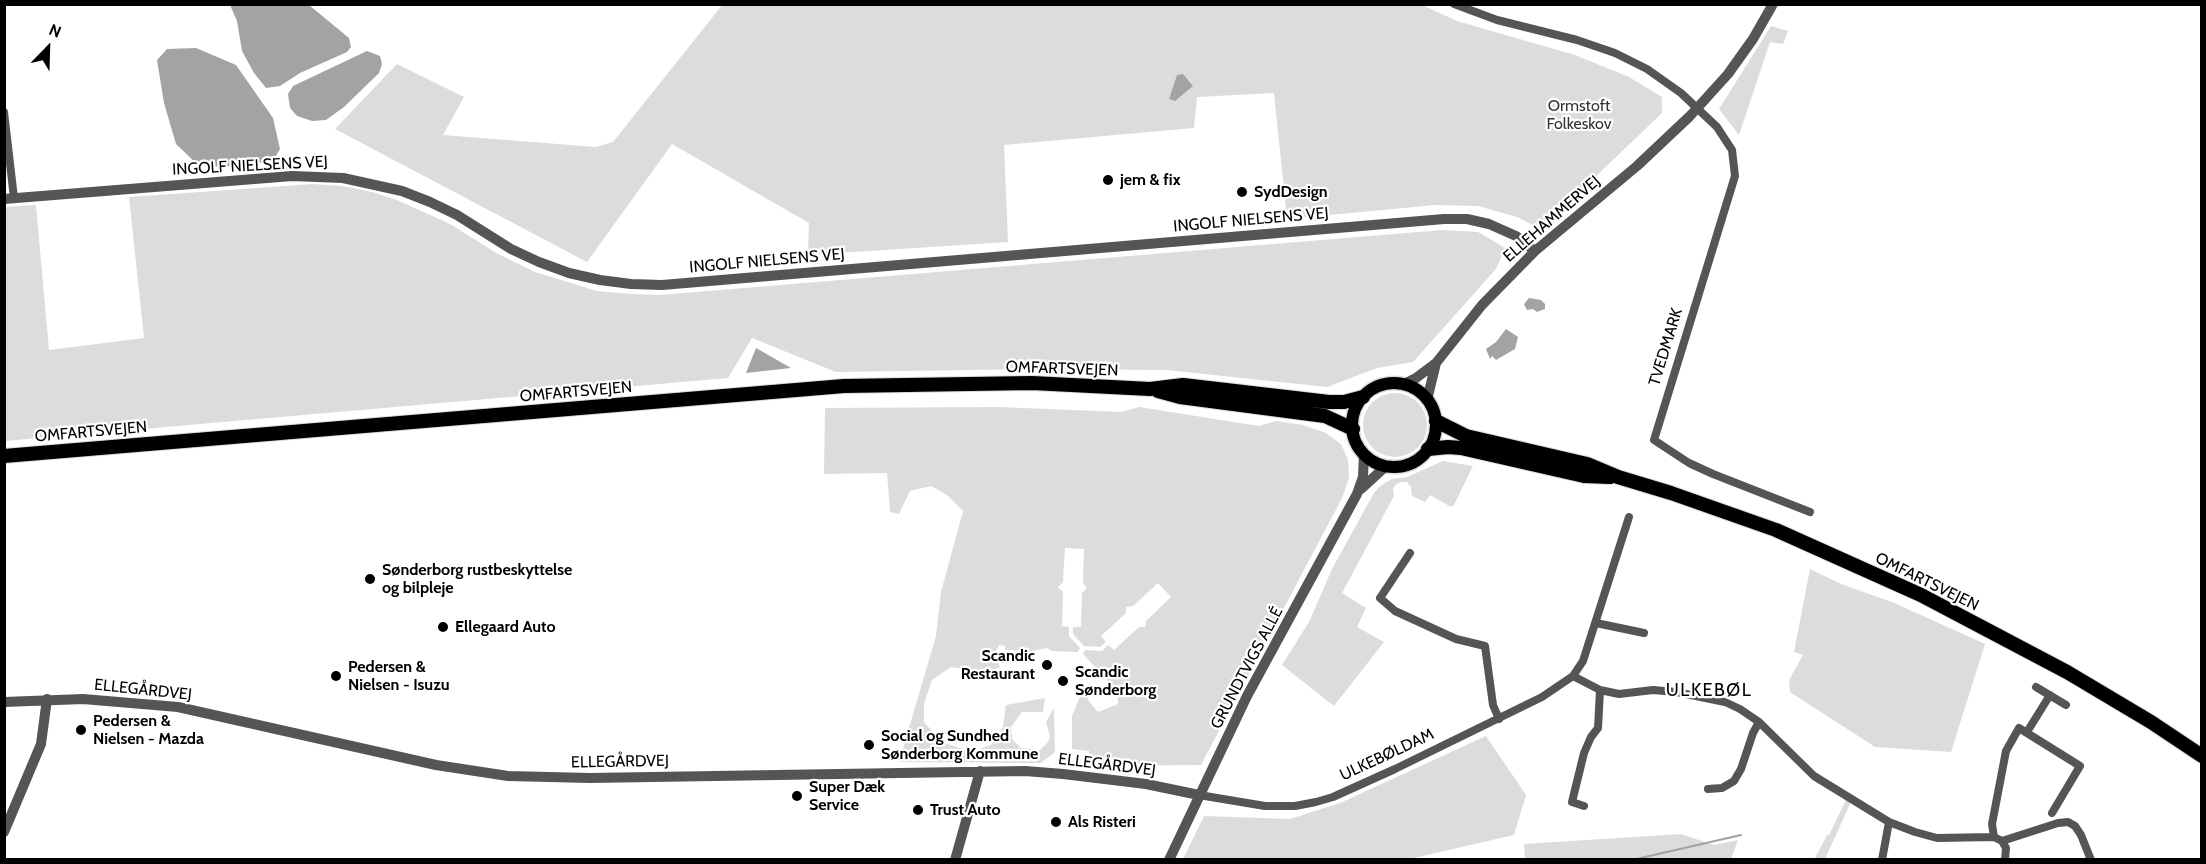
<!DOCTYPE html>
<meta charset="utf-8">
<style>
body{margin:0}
#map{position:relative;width:2206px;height:864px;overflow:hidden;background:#fff;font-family:Cabin,sans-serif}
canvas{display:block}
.frame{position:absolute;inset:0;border:6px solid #000;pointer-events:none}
.north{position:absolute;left:18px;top:18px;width:60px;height:60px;-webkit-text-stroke:4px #fff;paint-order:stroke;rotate:23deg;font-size:16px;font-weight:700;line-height:24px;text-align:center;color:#000}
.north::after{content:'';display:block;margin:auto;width:21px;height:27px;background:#000;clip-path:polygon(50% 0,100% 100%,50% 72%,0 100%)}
</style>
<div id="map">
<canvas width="2206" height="864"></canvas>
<div class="frame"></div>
<div class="north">N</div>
</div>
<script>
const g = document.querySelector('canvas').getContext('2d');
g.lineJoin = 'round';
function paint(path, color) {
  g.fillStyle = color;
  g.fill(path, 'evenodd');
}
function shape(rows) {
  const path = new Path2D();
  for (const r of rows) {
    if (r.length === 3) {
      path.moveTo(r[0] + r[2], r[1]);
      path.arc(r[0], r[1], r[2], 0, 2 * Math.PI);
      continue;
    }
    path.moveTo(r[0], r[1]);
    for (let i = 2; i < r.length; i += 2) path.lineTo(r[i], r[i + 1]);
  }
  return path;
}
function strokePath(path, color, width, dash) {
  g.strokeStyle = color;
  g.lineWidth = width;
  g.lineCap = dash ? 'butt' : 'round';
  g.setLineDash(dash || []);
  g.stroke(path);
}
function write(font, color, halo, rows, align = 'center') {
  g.font = font + ' Cabin,sans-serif';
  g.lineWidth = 4.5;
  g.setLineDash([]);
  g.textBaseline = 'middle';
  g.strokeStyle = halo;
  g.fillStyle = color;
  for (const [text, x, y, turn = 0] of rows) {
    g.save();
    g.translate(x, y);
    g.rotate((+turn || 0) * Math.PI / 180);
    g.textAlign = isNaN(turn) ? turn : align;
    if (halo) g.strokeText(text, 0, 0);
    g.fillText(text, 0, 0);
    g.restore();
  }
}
const green = shape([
 [723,4,1422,5,1457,21,1575,55,1629,77,1662,97,1662,113,1591,181,1539,228,1517,217,1478,206,1435,205,1287,219,1274,93,1197,97,1194,128,1004,145,1008,242,808,255,809,223,672,144,587,262,335,129,397,64,464,97,443,135,596,147,613,142],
 [1771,26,1788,31,1783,44,1770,42,1739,135,1719,109],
 [313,184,342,186,372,192,397,200,450,224,498,254,535,272,597,291,630,294,660,295,1442,230,1478,232,1505,248,1496,269,1413,362,1377,368,1327,387,1167,370,1035,369,836,372,752,338,728,378,5,441,5,207,36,205,49,350,144,338,129,197],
 [1395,425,32],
 [998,407,1122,412,1139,407,1259,426,1276,421,1303,425,1326,433,1341,444,1348,460,1349,478,1342,498,1201,765,1092,766,1089,751,1072,749,1072,716,1083,689,1090,703,1098,712,1118,704,1118,692,1083,654,1085,650,1102,651,1108,645,1114,650,1139,627,1145,627,1146,621,1171,597,1158,583,1133,606,1126,607,1126,613,1101,636,1106,642,1100,647,1084,646,1073,634,1073,627,1081,627,1082,593,1087,588,1083,583,1084,549,1065,548,1063,582,1058,587,1063,592,1062,626,1069,627,1069,636,1080,648,1078,652,1051,651,1047,648,1032,651,1005,650,1005,646,999,645,993,657,996,657,1000,668,995,669,992,678,978,671,951,667,932,680,924,704,924,722,942,742,971,752,991,745,1003,727,1006,705,1045,698,1043,712,1022,712,1011,727,1012,739,1021,748,1040,750,1048,742,1050,736,1046,722,1054,708,1055,752,1041,763,899,762,936,636,941,592,963,511,947,495,931,486,910,491,899,514,890,512,887,473,824,474,825,408],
 [1443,461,1473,466,1454,505,1451,507,1430,495,1425,502,1412,496,1411,487,1407,482,1401,482,1396,484,1393,489,1394,496,1342,593,1366,608,1357,627,1384,642,1334,706,1282,665,1309,622,1332,569,1374,493,1380,486,1392,479,1407,477],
 [1810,569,1841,584,1892,602,1985,644,1951,752,1875,747,1790,692,1789,680,1803,655,1794,652],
 [1486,736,1526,795,1514,835,1409,859,1183,859,1204,816,1290,819,1340,803],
 [1846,800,1851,802,1826,857,1830,859,1814,860,1827,835,1829,835],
 [1681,834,1714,845,1738,840,1731,859,1525,859,1524,844]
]);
const water = shape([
 [230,5,309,5,349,38,351,47,347,52,300,73,280,86,266,88,254,73,242,51,237,21],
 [196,48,236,65,273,118,280,149,273,161,223,167,198,165,176,144,164,103,157,60,167,49],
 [367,51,380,56,382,64,379,73,344,107,326,120,312,121,297,116,290,108,288,94,293,86],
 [1183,74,1193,86,1175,101,1169,99,1177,75],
 [1529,298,1541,300,1545,304,1545,309,1537,312,1533,309,1527,310,1524,304],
 [1506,329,1518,337,1515,349,1496,360,1492,356,1490,359,1486,349,1496,342],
 [756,348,791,368,746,373]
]);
const stream = shape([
 [1632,860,1741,835]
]);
const minor = shape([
 [1454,4,1497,20,1577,40,1615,53,1647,69,1681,93,1717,127,1732,150,1735,176,1654,440,1689,463,1713,474,1810,512],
 [4,112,14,198],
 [1410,553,1380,598,1395,611,1456,639,1485,646,1493,705,1499,719],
 [1596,623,1644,633],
 [1573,676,1600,690,1619,694,1653,690,1676,692,1725,702,1740,709,1759,722,1814,776,1889,822,1915,832,1937,838,1994,837,2002,841],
 [2036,687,2066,705],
 [2027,732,2050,695],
 [1708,789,1722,788,1734,781,1741,769,1753,733,1759,722],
 [1199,795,1265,806,1295,806,1316,802,1333,797,1395,769,1542,697,1573,676,1583,661,1629,517],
 [1584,806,1572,802,1584,753,1591,737,1598,728,1600,690],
 [1994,837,1992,824,2006,751,2019,728,2080,766,2052,813],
 [2002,841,2058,823,2068,822,2075,826,2081,835,2091,860],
 [2002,841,2006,848,2005,860],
 [1882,860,1889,822]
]);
const tertiary = shape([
 [4,199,292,176,343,178,402,191,430,202,457,215,511,249,539,262,569,273,600,280,631,284,662,285,1444,219,1467,219,1489,224,1516,236,1535,251],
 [1404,384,1416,378,1436,363,1482,305,1535,251,1637,166,1690,116,1728,74,1753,39,1773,4],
 [1427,400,1436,363],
 [1361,489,1386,466],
 [4,702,83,699,178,707,436,765,508,776,590,778,1025,771,1063,774,1146,784,1199,795],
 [4,832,41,744,47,699],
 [955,860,980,771],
 [1169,860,1247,696,1357,494,1363,477,1364,454]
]);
const primary = shape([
 [1394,425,42]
]);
const trunk = shape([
 [1158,391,1180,397,1325,416,1353,429],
 [1436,421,1466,436,1587,464,1618,477,1671,493,1776,530,1921,595,2067,672,2151,722,2202,756],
 [1428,449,1448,447,1461,448,1584,476,1610,477],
 [4,456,844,386,1032,383,1150,389,1183,385,1329,402,1344,402,1363,397]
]);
const markers = [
 [1108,180,6,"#000"],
 [1242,192,6,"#000"],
 [370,579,6,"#000"],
 [443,627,6,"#000"],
 [1047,665,6,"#000"],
 [336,676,6,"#000"],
 [1063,681,6,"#000"],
 [81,730,6,"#000"],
 [869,745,6,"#000"],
 [797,796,6,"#000"],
 [918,810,6,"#000"],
 [1056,822,6,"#000"]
];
const parkNames = [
 ["Ormstoft",1579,106],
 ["Folkeskov",1579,124]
];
const streetNames = [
 ["INGOLF NIELSENS VEJ",250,166,-3],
 ["ELLEHAMMERVEJ",1552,219,-41],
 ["INGOLF NIELSENS VEJ",1251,220,-5],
 ["INGOLF NIELSENS VEJ",767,261,-5],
 ["TVEDMARK",1666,347,-73],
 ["OMFARTSVEJEN",1062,369,2],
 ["OMFARTSVEJEN",576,392,-5],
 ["OMFARTSVEJEN",91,432,-5],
 ["OMFARTSVEJEN",1927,582,26],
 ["GRUNDTVIGS ALLÉ",1247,668,-62],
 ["ELLEGÅRDVEJ",143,690,6],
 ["ULKEBØLDAM",1387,755,-25],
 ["ELLEGÅRDVEJ",620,762,-1],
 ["ELLEGÅRDVEJ",1107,765,7]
];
const poiNames = [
 ["jem & fix",1120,180],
 ["SydDesign",1254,192],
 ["Sønderborg rustbeskyttelse",382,570],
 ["og bilpleje",382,588],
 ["Ellegaard Auto",455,627],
 ["Scandic",1035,656,"right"],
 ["Restaurant",1035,674,"right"],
 ["Pedersen &",348,667],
 ["Nielsen - Isuzu",348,685],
 ["Scandic",1075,672],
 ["Sønderborg",1075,690],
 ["Pedersen &",93,721],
 ["Nielsen - Mazda",93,739],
 ["Social og Sundhed",881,736],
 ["Sønderborg Kommune",881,754],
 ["Super Dæk",809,787],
 ["Service",809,805],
 ["Trust Auto",930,810],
 ["Als Risteri",1068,822]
];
const neighbourhoodNames = [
 ["ULKEBØL",1709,691]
];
paint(green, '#dcdcdc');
paint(water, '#a3a3a3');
strokePath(stream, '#a3a3a3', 2);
strokePath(primary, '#dbdbdb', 15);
strokePath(trunk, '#dbdbdb', 16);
strokePath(minor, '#555', 8);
strokePath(tertiary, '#555', 10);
strokePath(primary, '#000', 12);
strokePath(trunk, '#000', 14);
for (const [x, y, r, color] of markers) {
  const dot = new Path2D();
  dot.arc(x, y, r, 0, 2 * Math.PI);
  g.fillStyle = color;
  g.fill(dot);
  strokePath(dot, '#fff', 2);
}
write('16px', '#333', '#fff', parkNames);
write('16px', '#000', '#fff', streetNames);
write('bold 16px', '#000', '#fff', poiNames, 'left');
g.letterSpacing = '1.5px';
write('18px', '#000', '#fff', neighbourhoodNames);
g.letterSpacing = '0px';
</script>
